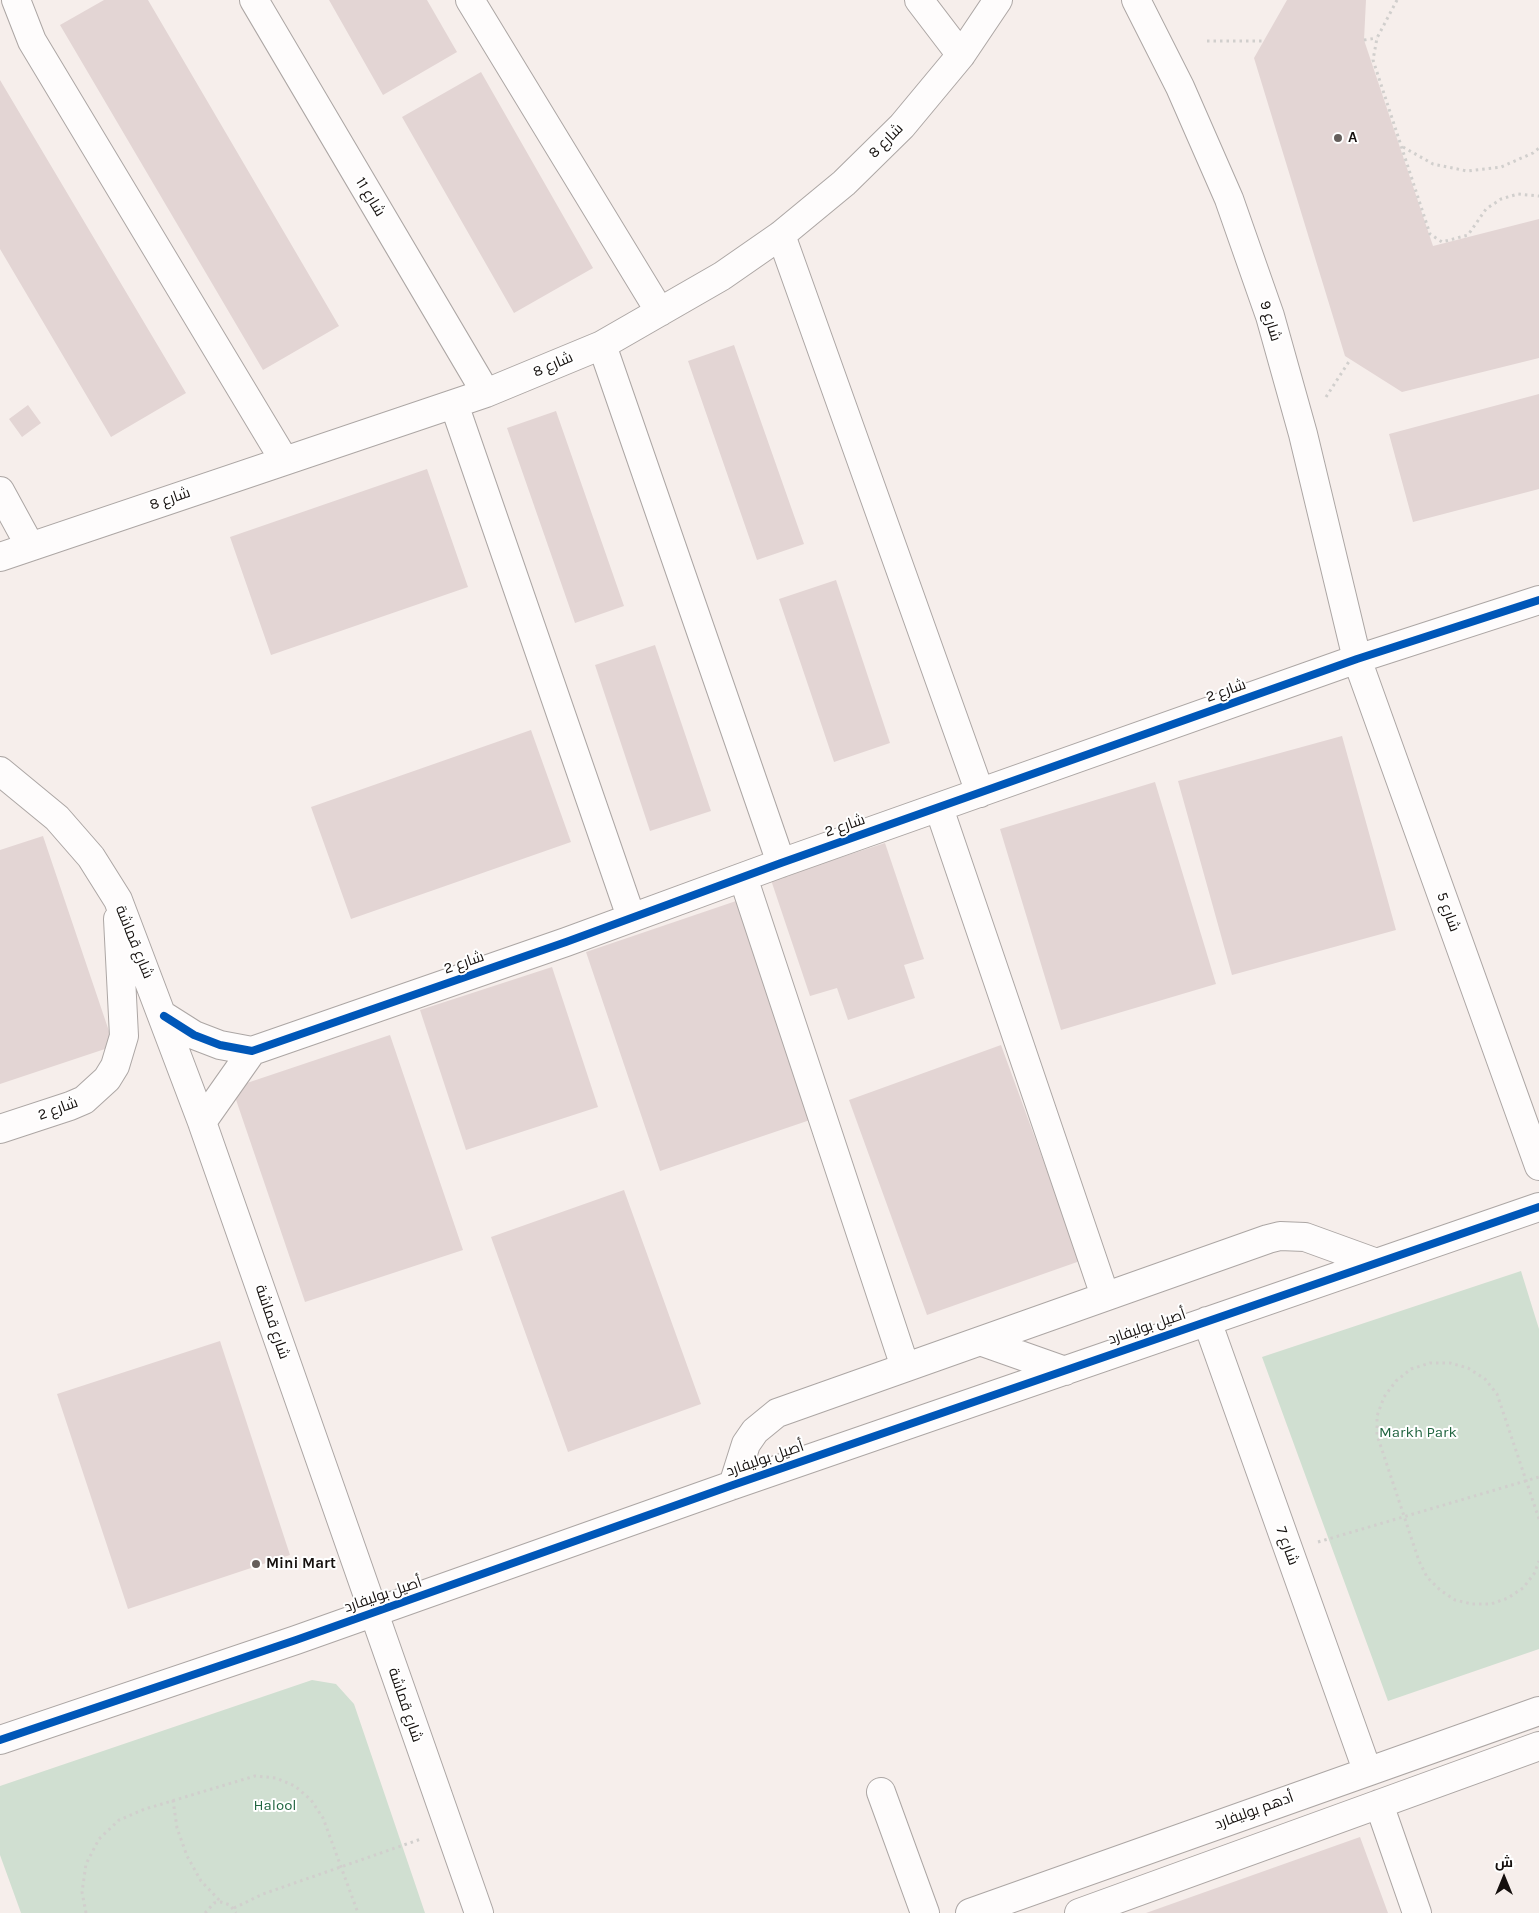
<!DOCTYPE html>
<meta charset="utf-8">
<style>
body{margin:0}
#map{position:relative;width:1539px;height:1913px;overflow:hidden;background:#f6eeeb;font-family:Karla,Cairo,sans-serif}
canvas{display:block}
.north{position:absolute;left:1479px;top:1853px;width:50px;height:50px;-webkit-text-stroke:4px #fff;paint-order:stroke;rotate:0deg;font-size:14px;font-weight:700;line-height:20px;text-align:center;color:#15100e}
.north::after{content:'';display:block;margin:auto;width:18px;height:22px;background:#15100e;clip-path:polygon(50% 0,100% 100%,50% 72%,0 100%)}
</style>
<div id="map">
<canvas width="1539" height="1913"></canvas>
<div class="north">ش</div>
</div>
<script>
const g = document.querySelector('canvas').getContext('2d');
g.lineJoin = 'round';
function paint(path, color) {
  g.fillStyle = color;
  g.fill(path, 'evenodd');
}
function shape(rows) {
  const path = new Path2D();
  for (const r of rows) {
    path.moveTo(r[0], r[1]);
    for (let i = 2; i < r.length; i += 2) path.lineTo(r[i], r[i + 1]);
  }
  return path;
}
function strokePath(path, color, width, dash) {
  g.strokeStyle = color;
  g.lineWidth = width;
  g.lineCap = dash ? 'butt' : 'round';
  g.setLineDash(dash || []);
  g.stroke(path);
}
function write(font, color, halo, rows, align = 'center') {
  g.font = font + ' Karla,Cairo,sans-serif';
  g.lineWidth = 4;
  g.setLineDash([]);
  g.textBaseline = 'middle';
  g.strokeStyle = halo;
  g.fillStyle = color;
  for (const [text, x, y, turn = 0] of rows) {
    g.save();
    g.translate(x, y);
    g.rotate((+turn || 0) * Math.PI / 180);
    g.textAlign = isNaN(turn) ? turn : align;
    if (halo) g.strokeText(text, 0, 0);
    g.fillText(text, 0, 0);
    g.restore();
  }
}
const green = shape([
 [1521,1271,1539,1329,1539,1649,1388,1701,1262,1357],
 [312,1680,336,1684,354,1704,425,1913,21,1913,0,1855,0,1786]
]);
const building = shape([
 [104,0,148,0,339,326,263,370,60,25],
 [329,0,427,0,457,52,383,95],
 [1287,0,1366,0,1364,40,1433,246,1539,219,1539,358,1402,392,1345,356,1254,58],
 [481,72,593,268,514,313,402,117],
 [0,80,186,393,111,437,0,249],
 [734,345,804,544,757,560,688,361],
 [1539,394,1539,489,1413,522,1389,434],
 [28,405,41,423,22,437,9,419],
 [556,411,624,606,575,623,507,428],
 [427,469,468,587,271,655,230,537],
 [836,580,890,743,834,762,779,599],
 [655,645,711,811,650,831,595,665],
 [531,730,571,842,351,919,311,807],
 [1342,736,1396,930,1232,975,1178,781],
 [1155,782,1216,984,1061,1030,1000,829],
 [43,836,114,1046,0,1084,0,850],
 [885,843,924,959,904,965,915,998,848,1020,837,988,810,996,771,880],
 [739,900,813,1119,660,1171,586,952],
 [552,967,598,1107,466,1150,420,1010],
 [390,1035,463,1250,305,1302,232,1088],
 [1001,1045,1080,1261,927,1315,849,1100],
 [624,1190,701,1404,568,1452,491,1237],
 [220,1341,290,1555,128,1609,57,1394],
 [1360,1837,1388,1913,1146,1913]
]);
const path = shape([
 [1397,0,1377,38,1373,60,1430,234,1442,242,1468,235,1486,209,1501,199,1518,194,1539,196],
 [1364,40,1377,38],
 [1207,41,1263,41],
 [1403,147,1433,164,1467,171,1501,167,1533,153,1539,148],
 [1326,397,1350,360],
 [1539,1519,1497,1394,1485,1379,1468,1368,1450,1363,1430,1363,1411,1369,1396,1381,1384,1397,1377,1416,1377,1435,1419,1561,1427,1577,1440,1590,1455,1600,1472,1604,1491,1604,1508,1598,1523,1588,1534,1574,1539,1561],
 [1318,1542,1539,1477],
 [173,1800,177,1828,187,1856,201,1881,221,1902],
 [234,1908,263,1894,421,1839],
 [86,1913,82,1892,86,1864,99,1839,119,1820,145,1809,255,1776,276,1778,295,1786,311,1800,323,1818,358,1913],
 [205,1913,214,1903,221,1902,230,1905,236,1913]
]);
const minor = shape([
 [16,0,32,41,284,460],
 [254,0,486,393],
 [470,0,660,312],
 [919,0,961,55],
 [1136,0,1180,87,1229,199,1270,316,1303,434,1357,659,1539,1166],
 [781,235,980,793],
 [602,345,781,863],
 [454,404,631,917],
 [0,491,30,546],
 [0,557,486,393,602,345,722,276,781,235,844,183,902,126,961,55,998,0],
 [0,771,57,818,91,857,118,900,202,1122,479,1913],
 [939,808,1105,1296],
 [743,877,905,1367],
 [164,1016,194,1035,220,1045,252,1051,566,942,781,863,1357,659,1539,600],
 [202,1122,252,1051],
 [0,1129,70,1106,84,1100,107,1079,115,1066,124,1036,118,919],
 [1207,1321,1367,1770],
 [980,1341,1065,1371],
 [733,1485,746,1444,755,1431,777,1413,1268,1239,1280,1236,1305,1237,1374,1262],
 [0,1740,296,1640,733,1485,1539,1207],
 [881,1792,925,1913],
 [1379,1804,1417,1913],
 [970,1913,1539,1711],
 [1079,1913,1539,1746]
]);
const cycleway = shape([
 [164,1016,194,1035,220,1045,252,1051,566,942,781,863,1357,659,1539,600],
 [0,1740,296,1640,733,1485,1539,1207]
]);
const markers = [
 [1338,138,5,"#645e5b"],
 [256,1564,5,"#645e5b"]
];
const poiNames = [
 ["A",1348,138],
 ["Mini Mart",266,1564]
];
const streetNames = [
 ["شارع 8",886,141,-45],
 ["شارع 11",370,197,59],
 ["شارع 9",1270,321,73],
 ["شارع 8",553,365,-23],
 ["شارع 8",170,499,-19],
 ["شارع 2",1226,691,-20],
 ["شارع 2",845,826,-19],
 ["شارع 5",1448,912,70],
 ["شارع قماشة",134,942,68],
 ["شارع 2",464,963,-19],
 ["شارع 2",58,1109,-20],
 ["شارع قماشة",272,1322,71],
 ["أصيل بوليفارد",1147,1327,-19],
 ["أصيل بوليفارد",765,1459,-19],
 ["شارع 7",1287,1546,70],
 ["أصيل بوليفارد",383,1595,-19],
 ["شارع قماشة",405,1705,71],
 ["أدهم بوليفارد",1254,1811,-20]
];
const parkNames = [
 ["Markh Park",1418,1433],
 ["Halool",275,1806]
];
paint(green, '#d0dfd1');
paint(building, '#e3d5d4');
strokePath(minor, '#aca6a4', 30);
strokePath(path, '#d1cfcd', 3, [2.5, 4]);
strokePath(minor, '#fefcfc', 28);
strokePath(cycleway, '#0057b8', 8);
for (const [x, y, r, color] of markers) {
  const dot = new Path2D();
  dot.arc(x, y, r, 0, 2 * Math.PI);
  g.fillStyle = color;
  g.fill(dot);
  strokePath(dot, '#fff', 2);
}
write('bold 15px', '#15100e', '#fff', poiNames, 'left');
write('15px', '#15100e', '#fff', streetNames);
write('15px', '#216540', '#fff', parkNames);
</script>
